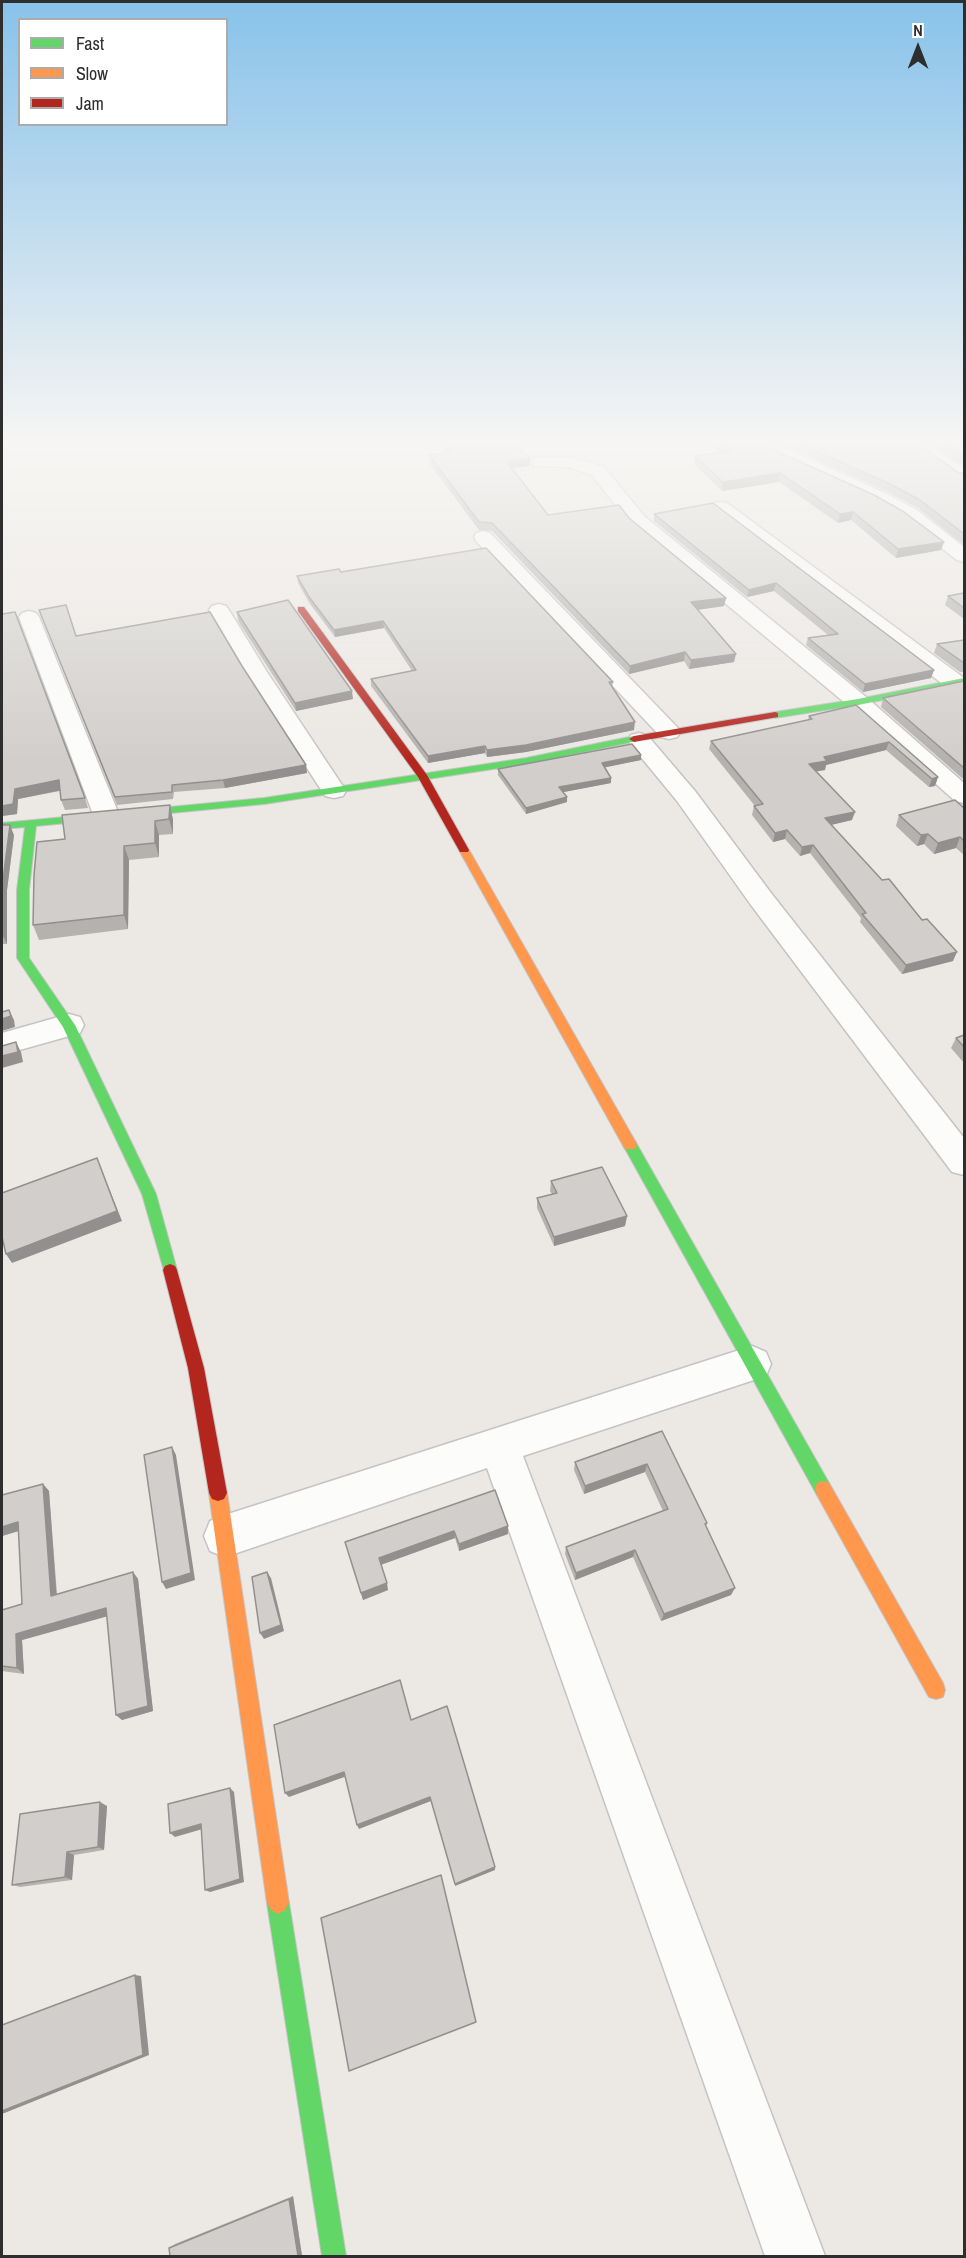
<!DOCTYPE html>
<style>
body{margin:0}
#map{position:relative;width:966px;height:2258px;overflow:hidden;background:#ece8e4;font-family:"Archivo Narrow",sans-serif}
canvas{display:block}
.frame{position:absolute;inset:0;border:3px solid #2e2e2e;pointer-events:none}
.legend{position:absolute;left:18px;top:18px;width:210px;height:108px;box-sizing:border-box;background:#fff;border:2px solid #ababab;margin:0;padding:8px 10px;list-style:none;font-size:18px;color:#2e2e2e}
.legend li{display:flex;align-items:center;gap:12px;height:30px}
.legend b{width:30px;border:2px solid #ababab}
.north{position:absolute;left:888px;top:18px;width:60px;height:60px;-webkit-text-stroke:4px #fff;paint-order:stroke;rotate:0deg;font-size:16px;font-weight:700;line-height:24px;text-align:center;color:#2e2e2e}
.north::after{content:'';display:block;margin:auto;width:21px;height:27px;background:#2e2e2e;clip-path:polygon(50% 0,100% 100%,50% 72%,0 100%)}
</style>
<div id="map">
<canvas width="966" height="2258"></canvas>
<div class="frame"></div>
<ul class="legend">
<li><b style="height:8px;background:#63d668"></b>Fast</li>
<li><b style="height:8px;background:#ff974d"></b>Slow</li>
<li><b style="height:8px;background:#b3261e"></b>Jam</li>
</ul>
<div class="north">N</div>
</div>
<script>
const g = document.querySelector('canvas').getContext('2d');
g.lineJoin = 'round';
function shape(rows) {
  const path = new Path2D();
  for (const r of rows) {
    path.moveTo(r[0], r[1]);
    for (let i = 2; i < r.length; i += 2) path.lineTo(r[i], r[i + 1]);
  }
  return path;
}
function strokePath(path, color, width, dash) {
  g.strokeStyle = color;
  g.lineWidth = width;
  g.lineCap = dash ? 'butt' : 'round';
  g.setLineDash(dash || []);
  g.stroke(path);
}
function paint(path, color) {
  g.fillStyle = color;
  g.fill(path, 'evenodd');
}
const street = shape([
 [757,445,778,445,885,493,917,510,964,547,964,562,957,560,903,518,873,501,759,449,757,445],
 [908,445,927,445,964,468,964,480,958,479,908,445],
 [540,457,570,457,604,467,644,516,866,697,964,783,964,803,955,801,850,707,630,524,592,475,569,467,534,466,531,462,534,458,540,457],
 [721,502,727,503,964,678,964,688,956,690,948,688,715,511,712,507,715,503,721,502],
 [483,531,490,533,677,727,681,732,677,737,669,739,661,737,476,541,474,537,476,533,483,531],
 [219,604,226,606,229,610,267,672,346,791,343,796,334,798,325,796,245,672,209,610,212,606,219,604],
 [29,611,36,613,39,617,120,817,116,822,107,825,98,822,94,817,19,617,22,613,29,611],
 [639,733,647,735,695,791,771,893,964,1138,964,1175,952,1172,751,905,677,801,631,745,627,740,631,735,639,733],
 [69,1014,80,1017,84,1025,80,1033,2,1055,2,1033,69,1014],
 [752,1346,766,1352,771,1364,766,1376,523,1456,825,2256,765,2256,487,1468,225,1557,210,1551,204,1536,210,1521,225,1515,752,1346]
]);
const fast = shape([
 [964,678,964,684,858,705,775,718,770,715,775,712,858,699,964,678],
 [634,736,637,737,637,741,526,764,264,804,36,826,29,890,29,958,75,1025,156,1194,177,1270,175,1274,170,1276,165,1274,142,1194,63,1027,17,958,17,890,25,827,2,829,2,823,264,798,526,758,634,736],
 [630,1140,635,1141,829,1483,831,1489,829,1495,823,1497,817,1495,623,1145,625,1141,630,1140],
 [278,1892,285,1896,289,1903,346,2256,322,2256,267,1903,271,1896,278,1892]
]);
const slow = shape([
 [464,847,469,850,635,1141,637,1145,635,1149,625,1149,459,850,464,847],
 [823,1481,829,1483,943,1683,945,1690,943,1697,936,1699,929,1697,817,1495,815,1489,817,1483,823,1481],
 [218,1485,224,1487,227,1493,289,1903,285,1910,278,1914,271,1910,267,1903,209,1493,212,1487,218,1485]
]);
const jam = shape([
 [298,607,304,607,427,775,469,850,468,852,460,852,418,777,298,611,298,607],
 [775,712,778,713,778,717,634,742,629,739,634,736,775,712],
 [170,1264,175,1266,177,1270,204,1368,227,1493,224,1499,218,1501,212,1499,209,1493,188,1368,163,1270,165,1266,170,1264]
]);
const wall = shape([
 [444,445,515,445,530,458,530,466,512,468,548,515,629,518,726,598,724,606,697,610,734,662,689,669,684,661,629,674,492,531,479,530,429,463,429,455,446,453,444,451],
 [709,445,763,445,944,542,941,550,896,558,851,520,838,523,779,482,722,491,694,464,695,456,721,453],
 [783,445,919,445,959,473,964,473,964,545,918,508,886,491],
 [931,445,964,445,964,466],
 [654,514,934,670,931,678,863,692,806,645,808,638,828,635,774,591,747,597,654,521],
 [341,572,613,682,612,688,634,730,526,752,487,757,485,753,428,763,371,686,371,679,412,671,384,628,335,637,310,604,298,583,297,576],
 [964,593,964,619,945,605,948,596],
 [39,610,76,636,242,666,306,765,307,773,225,788,174,792,173,799,117,805],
 [237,612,353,699,296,711,238,621],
 [2,614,85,798,88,808,65,810,61,800,60,791,18,799,17,814,2,816],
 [964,640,964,672,960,672,934,653,937,644],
 [964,681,964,778,962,778,881,707,883,698],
 [856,705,938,777,935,786,929,787,886,750,826,765,825,770,816,771,852,820,831,825,953,961,902,974,860,922,861,918,810,853,800,856,785,839,773,842,752,815,754,806,755,806,709,749,711,741,808,720,809,716],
 [641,755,641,760,605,767,611,778,611,783,563,792,567,797,567,802,526,814,498,775,498,769],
 [170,805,173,820,173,834,159,835,159,857,129,860,128,929,39,940,33,925,65,839],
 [964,808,964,855,956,848,934,854,924,844,917,846,896,826,899,815],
 [2,825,14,835,7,890,7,944,2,944],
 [964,1035,964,1063,951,1048,956,1038],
 [551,1181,627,1216,625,1226,554,1246,537,1208,537,1198,552,1194,550,1191],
 [662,1431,707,1523,706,1526,731,1595,661,1621,633,1557,575,1580,565,1554,566,1547,663,1511,645,1472,584,1494,574,1470,575,1462],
 [43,1484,49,1491,57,1594,133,1572,138,1579,153,1711,122,1720,116,1715,107,1616,22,1640,24,1674,2,1671,2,1610,22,1604,19,1531,2,1536],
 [508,1526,508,1534,459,1551,455,1538,381,1565,388,1590,363,1600,345,1542],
 [107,1806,104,1850,74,1855,72,1880,20,1887,12,1885],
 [293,2196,302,2256,170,2256,169,2248,175,2244]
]);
const shadedWall = shape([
 [530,458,530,466,507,469,507,462],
 [780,473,779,482,722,491,723,482],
 [853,512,851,520,838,523,840,514],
 [944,542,941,550,896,558,898,549],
 [776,583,774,591,747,597,749,590],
 [726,598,724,606,689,611,691,602],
 [383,621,384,628,335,637,334,630],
 [685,652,684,661,629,674,630,666],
 [736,654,734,662,689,669,691,660],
 [934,670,931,678,863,692,865,684],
 [352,691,353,699,296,711,295,703],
 [635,722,634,730,526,752,487,757,487,750],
 [889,742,886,750,826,765,825,770,807,773,809,764,824,757],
 [485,746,485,753,428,763,428,756],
 [641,755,641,760,602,768,602,763],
 [306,765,307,773,225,788,223,780],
 [938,777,935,786,929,787,932,779],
 [611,778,611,783,559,793,559,787],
 [59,780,62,790,18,799,17,814,2,816,2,806,15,789],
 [567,797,567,802,526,814,526,808],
 [170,805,173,820,173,834,169,819],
 [855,812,852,820,822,827,825,818],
 [155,821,159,835,159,857,155,843],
 [10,825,14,835,7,890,7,944,2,934,3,880],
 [787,830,785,839,773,842,775,833],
 [928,834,924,844,917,846,921,835],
 [960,837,956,848,934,854,938,843],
 [813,845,810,853,800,856,802,847],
 [124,846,129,860,128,929,124,915],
 [957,952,953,961,902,974,906,965],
 [9,1010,14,1020,15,1027,2,1031,2,1019],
 [16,1042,21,1052,23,1062,2,1068,2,1056],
 [97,1158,122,1221,12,1263,6,1254],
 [627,1216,625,1226,554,1246,554,1237],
 [172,1447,176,1455,195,1580,166,1589,162,1582],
 [647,1464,645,1472,584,1494,585,1486],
 [43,1484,49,1491,57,1602,51,1596],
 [18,1522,25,1529,2,1536,2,1527],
 [508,1526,508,1534,459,1551,459,1544],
 [454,1531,455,1538,380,1565,379,1558],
 [635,1550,633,1557,575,1580,576,1573],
 [133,1572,138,1579,153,1711,122,1720,116,1715],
 [267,1572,271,1578,284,1631,264,1639,260,1633],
 [387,1583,388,1590,363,1600,361,1593],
 [735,1588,731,1595,661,1621,664,1614],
 [106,1608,112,1615,22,1640,24,1674,17,1668,16,1634],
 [344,1772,347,1776,289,1797,285,1793],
 [230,1788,234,1792,244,1882,210,1892,205,1890],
 [430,1797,431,1801,359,1829,357,1825],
 [100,1802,107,1806,104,1850,98,1847],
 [201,1824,206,1828,175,1837,170,1833],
 [67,1852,74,1855,72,1880,65,1877],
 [495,1867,495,1870,455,1886,455,1884],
 [441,1875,476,2022,349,2071],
 [135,1975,141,1976,149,2055,2,2114,2,2111],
 [293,2196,302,2256,298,2256,289,2199]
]);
const building = shape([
 [445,445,515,445,530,458,507,462,548,515,619,505,629,518,726,598,691,602,736,654,691,660,685,652,630,666,492,523,479,522,429,455,452,452,445,445],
 [722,445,763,445,874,495,904,512,944,542,898,549,853,512,840,514,780,473,723,482,695,456,733,451,722,445],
 [802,445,919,445,959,473,964,473,964,534,920,500,888,483,802,445],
 [946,445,964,445,964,456,946,445],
 [713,503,934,670,865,684,808,638,838,634,776,583,749,590,654,514,713,503],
 [486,548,613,682,609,682,635,722,526,745,487,750,485,746,428,756,371,679,416,670,383,621,334,630,309,597,297,576,339,569,341,572,486,548],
 [964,593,964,608,948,596,964,593],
 [288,600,352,691,295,703,237,612,288,600],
 [66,605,76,636,210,612,242,666,306,765,223,780,172,785,172,792,115,797,39,610,66,605],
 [15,612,85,798,61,800,59,780,15,789,13,804,2,806,2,614,15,612],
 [964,640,964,663,937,644,964,640],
 [964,681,964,768,883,698,964,681],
 [856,705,938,777,932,779,889,742,824,757,827,761,809,764,855,812,825,818,882,880,889,879,922,920,927,919,957,952,906,965,862,914,866,913,813,845,802,847,787,830,775,833,754,806,763,804,711,741,812,719,809,716,856,705],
 [632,744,641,755,602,763,611,778,559,787,567,797,526,808,498,769,632,744],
 [955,800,964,808,964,841,960,837,938,843,928,834,921,835,899,815,955,800],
 [170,805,169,819,155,821,155,843,124,846,124,915,33,925,34,875,37,842,65,839,62,815,170,805],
 [2,825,10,825,3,880,2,934,2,825],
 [9,1010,11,1016,2,1019,2,1012,9,1010],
 [964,1035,964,1047,956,1038,964,1035],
 [16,1042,18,1052,2,1056,2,1046,16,1042],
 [97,1158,117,1211,6,1254,2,1237,2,1193,97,1158],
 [602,1167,627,1216,554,1237,537,1198,557,1193,551,1181,602,1167],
 [662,1431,707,1523,705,1524,735,1588,664,1614,635,1550,576,1573,566,1547,668,1509,647,1464,585,1486,575,1462,662,1431],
 [172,1447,191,1573,162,1582,144,1455,172,1447],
 [43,1484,51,1596,133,1572,148,1706,116,1715,106,1608,16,1634,17,1668,2,1666,2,1610,22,1604,18,1522,2,1527,2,1495,43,1484],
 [495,1490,508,1526,459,1544,454,1531,379,1558,387,1583,361,1593,345,1542,495,1490],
 [267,1572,281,1625,260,1633,252,1577,267,1572],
 [400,1680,411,1720,447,1706,495,1867,455,1884,430,1797,357,1825,344,1772,285,1793,274,1725,400,1680],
 [230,1788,240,1879,205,1890,201,1824,170,1833,168,1804,230,1788],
 [100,1802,98,1847,67,1852,65,1877,12,1885,20,1814,100,1802],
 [441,1875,476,2022,349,2071,321,1918,441,1875],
 [135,1975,143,2055,2,2111,2,2025,135,1975],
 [289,2199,298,2256,170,2256,169,2248,289,2199]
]);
strokePath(street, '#c5c4c5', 3);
strokePath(fast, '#c5c4c5', 2);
strokePath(slow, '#c5c4c5', 2);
strokePath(jam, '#c5c4c5', 2);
paint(street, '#fcfcfb');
paint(fast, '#63d668');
paint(slow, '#ff974d');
paint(jam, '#b3261e');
paint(wall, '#b4b1af');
paint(shadedWall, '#92908e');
paint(building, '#d1cecb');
strokePath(building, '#92908e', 1.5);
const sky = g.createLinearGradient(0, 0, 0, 761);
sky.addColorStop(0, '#88c2ea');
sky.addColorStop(0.58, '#f6f5f3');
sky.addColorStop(1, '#f6f5f300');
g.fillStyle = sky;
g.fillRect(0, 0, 966, 761);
</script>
